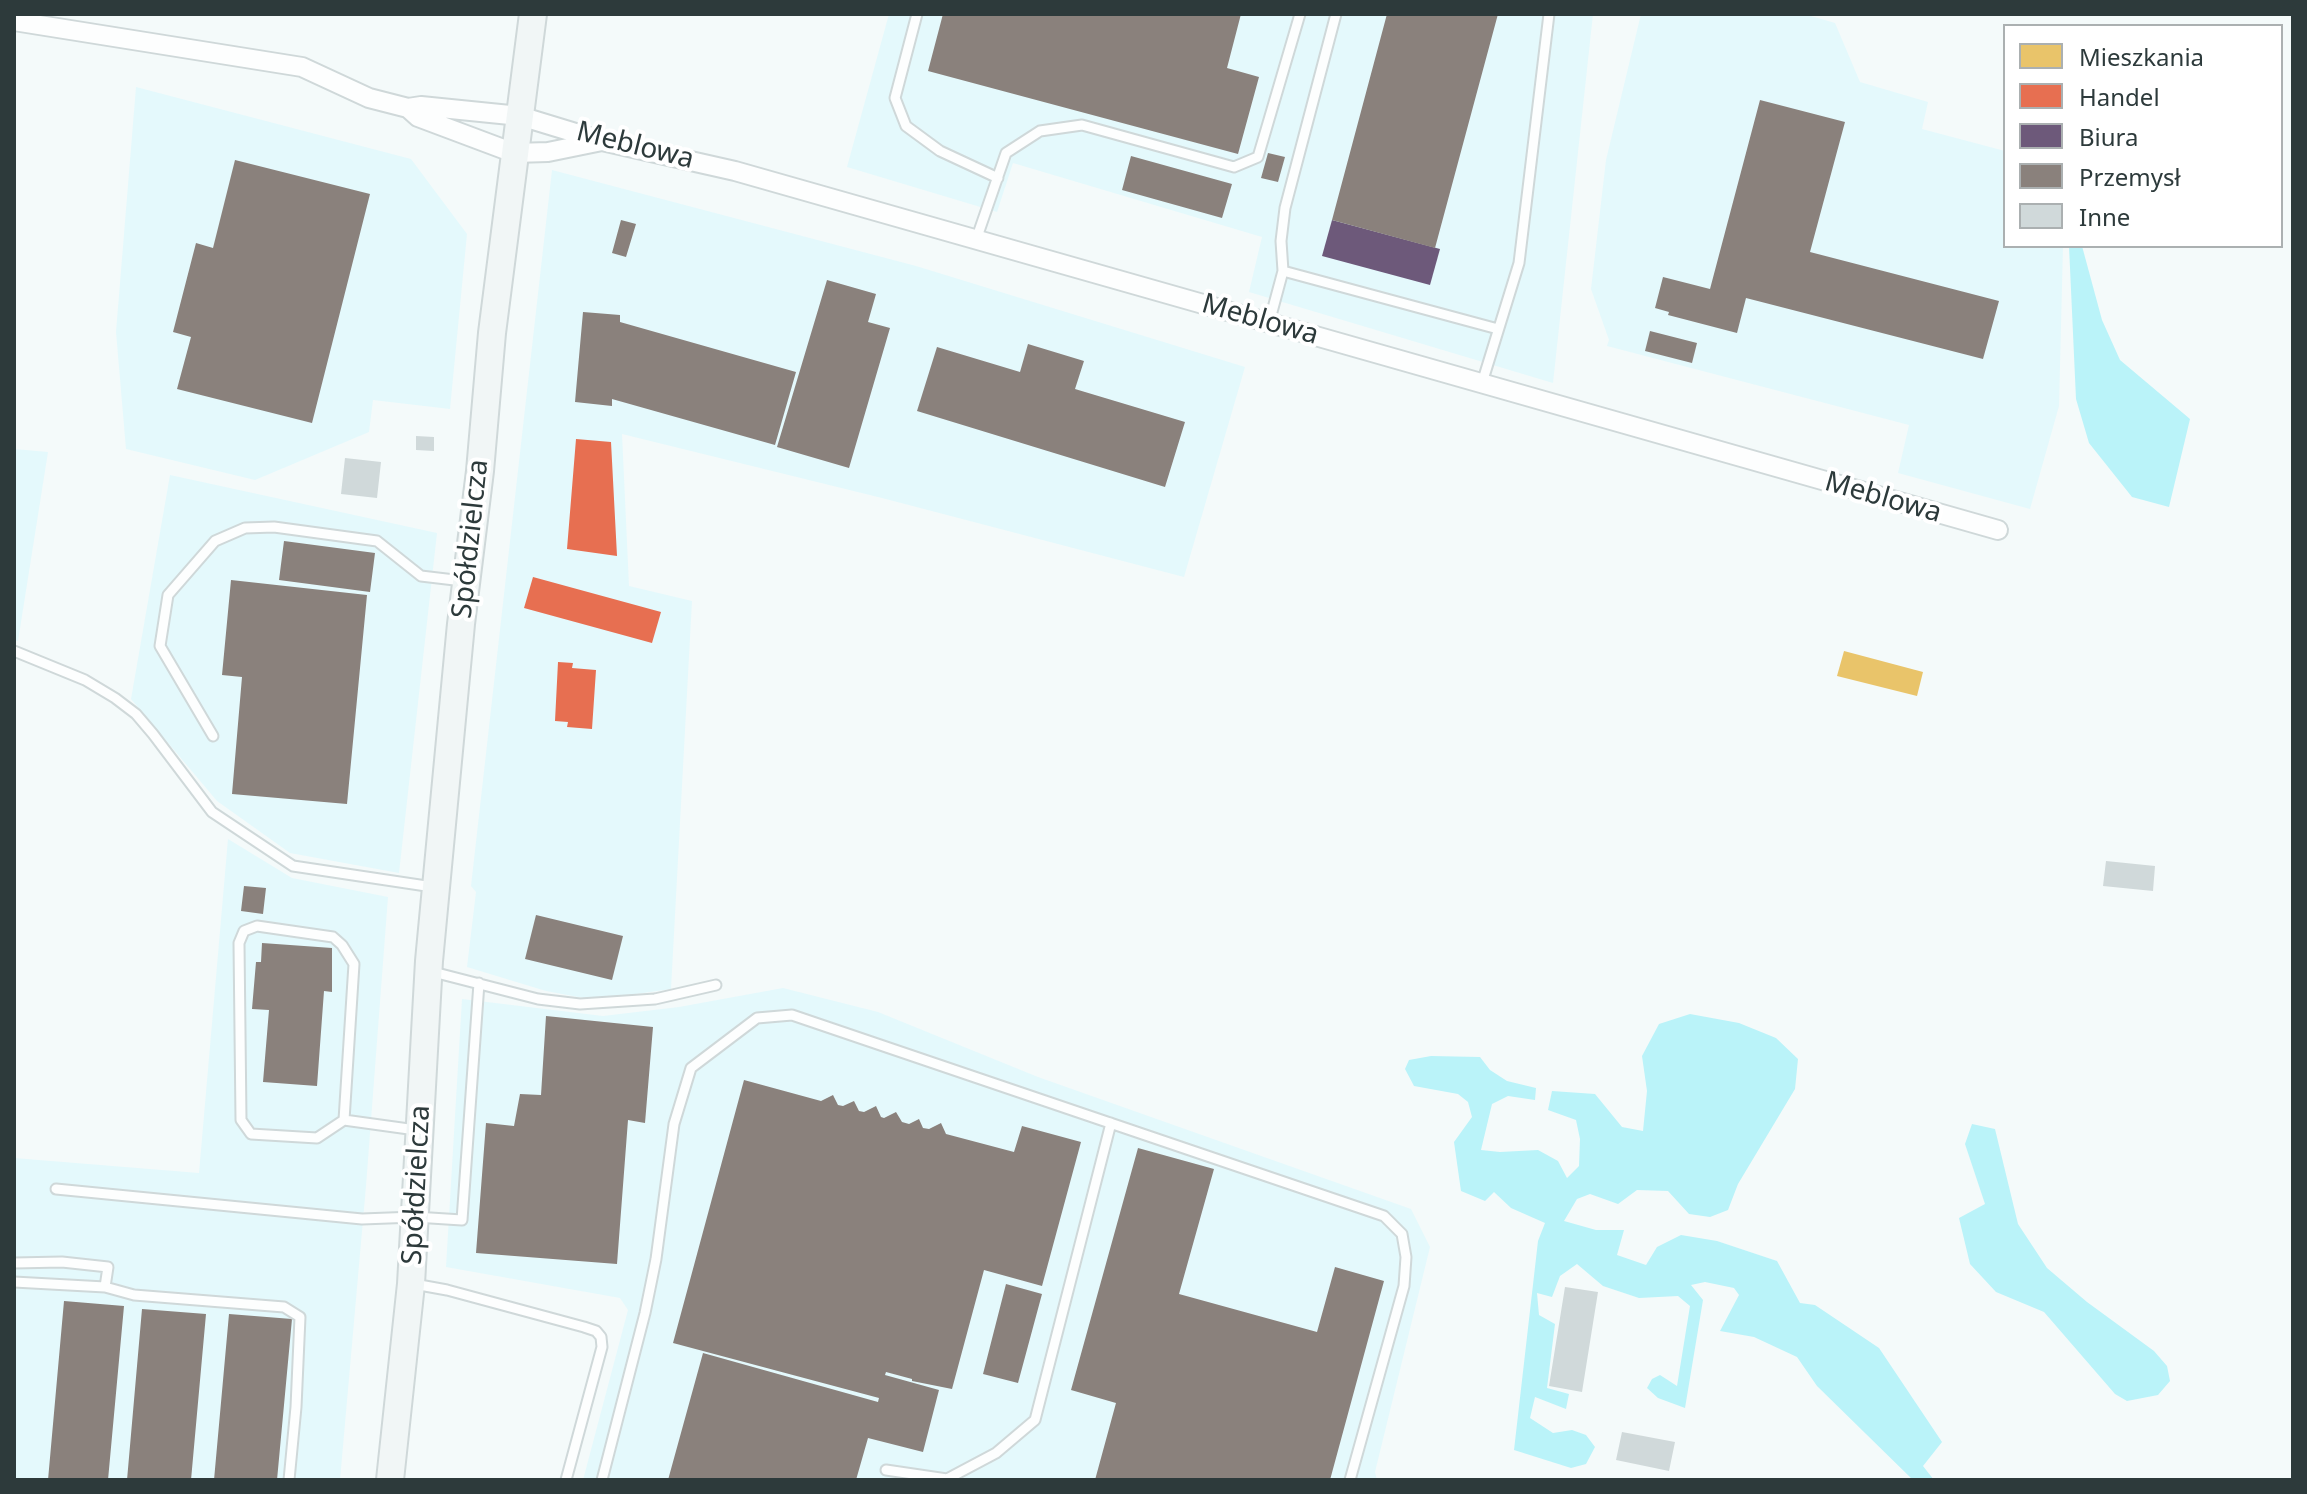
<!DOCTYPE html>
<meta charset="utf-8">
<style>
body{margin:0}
#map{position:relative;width:2307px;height:1494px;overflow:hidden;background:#f4fafa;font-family:"Noto Sans",sans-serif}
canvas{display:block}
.frame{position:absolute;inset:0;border:16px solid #2d3a3b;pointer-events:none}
.legend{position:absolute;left:2003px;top:24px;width:280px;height:224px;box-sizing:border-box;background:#fff;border:2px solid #abb0b1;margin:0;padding:10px 14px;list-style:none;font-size:24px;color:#2d3a3b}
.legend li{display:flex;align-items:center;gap:16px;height:40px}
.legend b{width:40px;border:2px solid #abb0b1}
</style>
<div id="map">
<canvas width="2307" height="1494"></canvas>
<div class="frame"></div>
<ul class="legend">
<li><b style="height:22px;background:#e9c46a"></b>Mieszkania</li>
<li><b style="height:22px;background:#e76f51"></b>Handel</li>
<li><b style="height:22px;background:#6d597a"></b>Biura</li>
<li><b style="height:22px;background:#8a817c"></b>Przemysł</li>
<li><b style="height:22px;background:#d0d9da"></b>Inne</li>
</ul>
</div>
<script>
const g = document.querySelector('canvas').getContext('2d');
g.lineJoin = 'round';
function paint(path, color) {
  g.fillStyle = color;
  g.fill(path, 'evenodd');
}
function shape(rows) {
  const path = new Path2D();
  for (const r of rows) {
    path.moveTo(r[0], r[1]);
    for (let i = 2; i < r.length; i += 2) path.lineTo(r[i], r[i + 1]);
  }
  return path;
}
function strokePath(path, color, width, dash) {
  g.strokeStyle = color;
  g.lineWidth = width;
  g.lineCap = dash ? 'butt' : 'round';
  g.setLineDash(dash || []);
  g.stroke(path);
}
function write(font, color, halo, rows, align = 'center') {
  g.font = font + ' "Noto Sans",sans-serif';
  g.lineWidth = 8;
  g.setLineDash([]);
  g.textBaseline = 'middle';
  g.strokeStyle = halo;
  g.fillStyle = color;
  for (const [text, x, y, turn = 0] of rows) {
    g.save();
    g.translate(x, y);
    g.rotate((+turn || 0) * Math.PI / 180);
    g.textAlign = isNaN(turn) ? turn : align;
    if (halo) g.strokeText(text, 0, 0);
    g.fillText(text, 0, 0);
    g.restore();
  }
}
const built = shape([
 [889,14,1593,14,1553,383,1249,292,1262,237,1013,163,997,212,847,167],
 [1641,14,1804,14,1835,23,1860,82,1928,102,1922,129,2005,151,2005,246,2063,246,2059,406,2030,509,1898,473,1909,425,1607,346,1609,340,1591,289,1606,160],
 [136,87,411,159,467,234,450,409,373,400,369,432,255,480,126,449,116,332],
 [552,170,916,266,1245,367,1184,577,882,498,622,434,629,586,692,601,671,989,594,1000,546,991,467,967,476,892,471,886],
 [14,449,48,452,18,641,14,640],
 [170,475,437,533,399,873,290,853,217,801,131,699],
 [228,839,292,878,388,897,366,1186,340,1480,14,1480,14,1158,199,1173],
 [783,988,878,1012,1038,1077,1411,1209,1430,1247,1375,1472,1377,1480,583,1480,628,1310,620,1298,446,1267,462,999,603,1016,679,1007]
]);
const green = shape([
 [2069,246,2082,246,2102,320,2120,360,2190,419,2169,507,2132,497,2089,443,2076,399],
 [1690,1014,1739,1023,1776,1038,1798,1059,1795,1089,1738,1184,1728,1210,1710,1217,1689,1214,1668,1191,1637,1190,1618,1204,1590,1194,1577,1199,1564,1221,1596,1230,1624,1230,1617,1255,1646,1265,1657,1247,1681,1235,1717,1241,1777,1261,1800,1303,1815,1305,1879,1348,1942,1442,1923,1466,1934,1480,1913,1480,1817,1386,1797,1357,1754,1337,1720,1331,1739,1295,1734,1288,1705,1282,1691,1285,1703,1300,1685,1408,1658,1398,1647,1388,1652,1379,1660,1375,1677,1386,1690,1306,1678,1296,1639,1298,1603,1286,1577,1264,1560,1276,1552,1297,1537,1293,1539,1315,1555,1324,1547,1388,1569,1394,1566,1409,1535,1397,1530,1418,1553,1433,1572,1430,1586,1435,1595,1447,1586,1464,1571,1468,1514,1450,1538,1241,1545,1223,1511,1208,1494,1192,1485,1201,1461,1191,1454,1142,1472,1117,1468,1102,1458,1094,1414,1086,1405,1069,1409,1060,1431,1056,1480,1057,1490,1070,1507,1081,1536,1088,1535,1100,1508,1096,1492,1104,1481,1150,1500,1152,1538,1150,1558,1161,1567,1178,1579,1166,1580,1139,1576,1120,1548,1110,1552,1091,1595,1094,1622,1127,1643,1131,1647,1091,1642,1056,1659,1024],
 [1972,1124,1995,1129,2018,1224,2047,1268,2087,1302,2154,1351,2167,1366,2170,1381,2158,1395,2127,1401,2115,1394,2044,1312,1996,1292,1970,1264,1959,1218,1985,1204,1965,1144]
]);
const homes = shape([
 [1844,651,1923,672,1917,696,1837,676]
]);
const shops = shape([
 [576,439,611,442,617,556,567,549],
 [533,577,661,612,652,643,524,608],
 [558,662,573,663,572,668,596,670,592,729,567,727,568,722,555,721]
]);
const offices = shape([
 [1332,220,1440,249,1430,285,1322,256]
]);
const industry = shape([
 [943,14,1241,14,1227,68,1259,77,1238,154,928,71],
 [1387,14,1498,14,1435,248,1332,220],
 [1760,100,1845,122,1810,252,1999,301,1983,359,1746,298,1737,333,1668,315,1669,312,1655,308,1663,277,1710,289],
 [1268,153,1285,157,1278,182,1261,178],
 [1131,156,1232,184,1222,218,1122,190],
 [235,160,370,194,312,423,177,389,191,337,173,332,196,243,213,248],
 [621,220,636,224,626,257,612,253],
 [827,280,876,294,868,322,890,328,849,468,777,447],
 [583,312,620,315,620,322,796,372,775,445,612,399,612,406,575,402],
 [1650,331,1697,343,1692,363,1645,351],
 [1028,344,1084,361,1075,389,1185,422,1165,487,917,411,937,347,1020,372],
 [284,541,375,553,370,592,279,580],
 [231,580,367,595,347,804,232,794,242,677,222,675],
 [244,886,266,888,263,914,241,911],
 [536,915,623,936,612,980,525,959],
 [262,943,332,948,332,992,324,991,317,1086,263,1082,269,1010,252,1009,256,962,261,962],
 [546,1016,653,1027,645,1123,628,1120,617,1264,476,1253,486,1123,514,1126,520,1094,541,1095],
 [744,1080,821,1101,833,1095,838,1105,843,1106,854,1101,859,1111,864,1112,876,1106,881,1117,884,1118,896,1112,902,1122,909,1124,919,1119,923,1128,929,1129,941,1123,946,1134,1014,1152,1022,1126,1081,1142,1042,1286,984,1270,952,1389,912,1381,912,1379,886,1372,885,1375,939,1390,923,1452,868,1438,856,1480,668,1480,703,1353,878,1402,879,1398,673,1343],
 [1138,1148,1214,1169,1179,1294,1317,1332,1335,1267,1384,1281,1330,1480,1095,1480,1116,1403,1071,1390],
 [1006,1284,1042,1294,1018,1383,983,1374],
 [64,1301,124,1306,108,1480,48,1480],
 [142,1309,206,1314,191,1480,127,1480],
 [229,1314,292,1319,277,1480,214,1480]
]);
const building = shape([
 [416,436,434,437,434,451,416,450],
 [345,458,381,462,377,498,341,494],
 [2106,861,2155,866,2153,891,2103,886],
 [1565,1287,1598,1292,1582,1392,1549,1386],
 [1622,1432,1675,1442,1669,1471,1616,1460]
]);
const lane = shape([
 [917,14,895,98,906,126,940,151,998,178],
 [976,240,1006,153,1040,131,1082,125,1234,167,1258,157,1300,14],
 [1283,271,1498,329],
 [1269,323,1283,271,1281,241,1285,208,1336,14],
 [1482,383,1519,263,1549,14],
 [14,651,85,680,115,698,136,714,153,734,212,812,293,866,433,887],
 [213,736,160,646,168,595,215,541,245,528,274,527,377,541,421,576,463,581],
 [433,972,538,999,580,1004,655,999,716,985],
 [344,1120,354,964,342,945,333,937,257,926,244,931,239,943,241,1120,251,1134,317,1138,344,1120,416,1130],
 [56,1189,362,1219,415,1217,462,1220,479,983],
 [14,1263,62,1262,108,1267,105,1287,14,1282],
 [414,1284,447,1290,584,1327,596,1331,601,1337,602,1347,566,1480],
 [105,1287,134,1295,284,1307,300,1317,296,1407,289,1480],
 [886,1470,947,1479,996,1453,1035,1420,1111,1123],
 [602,1480,645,1313,656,1259,674,1124,691,1068,757,1018,792,1015,1384,1216,1402,1234,1406,1257,1404,1286,1350,1480]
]);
const street = shape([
 [14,21,302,67,369,98,408,108,421,106,520,116,602,141,735,171,1998,530],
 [408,108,418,117,514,153,548,152,602,141]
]);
const secondary = shape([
 [390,1480,411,1284,429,961,461,624,480,471,492,333,533,14]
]);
const streetNames = [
 ["Meblowa",635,146,14],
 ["Meblowa",1260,320,16],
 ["Meblowa",1883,498,16],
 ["Spółdzielcza",471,539,-84],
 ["Spółdzielcza",417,1185,-87]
];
paint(built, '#e4f9fc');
paint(green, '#baf3f9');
paint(homes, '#e9c46a');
paint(shops, '#e76f51');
paint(offices, '#6d597a');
paint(industry, '#8a817c');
paint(building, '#d0d9da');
strokePath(lane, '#cfd8d9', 13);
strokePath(street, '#cfd8d9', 22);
strokePath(secondary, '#cfd8d9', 30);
strokePath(lane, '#fdfefe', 9);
strokePath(street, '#fdfefe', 18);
strokePath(secondary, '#f1f6f6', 26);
write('28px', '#2d3a3b', '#fff', streetNames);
</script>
